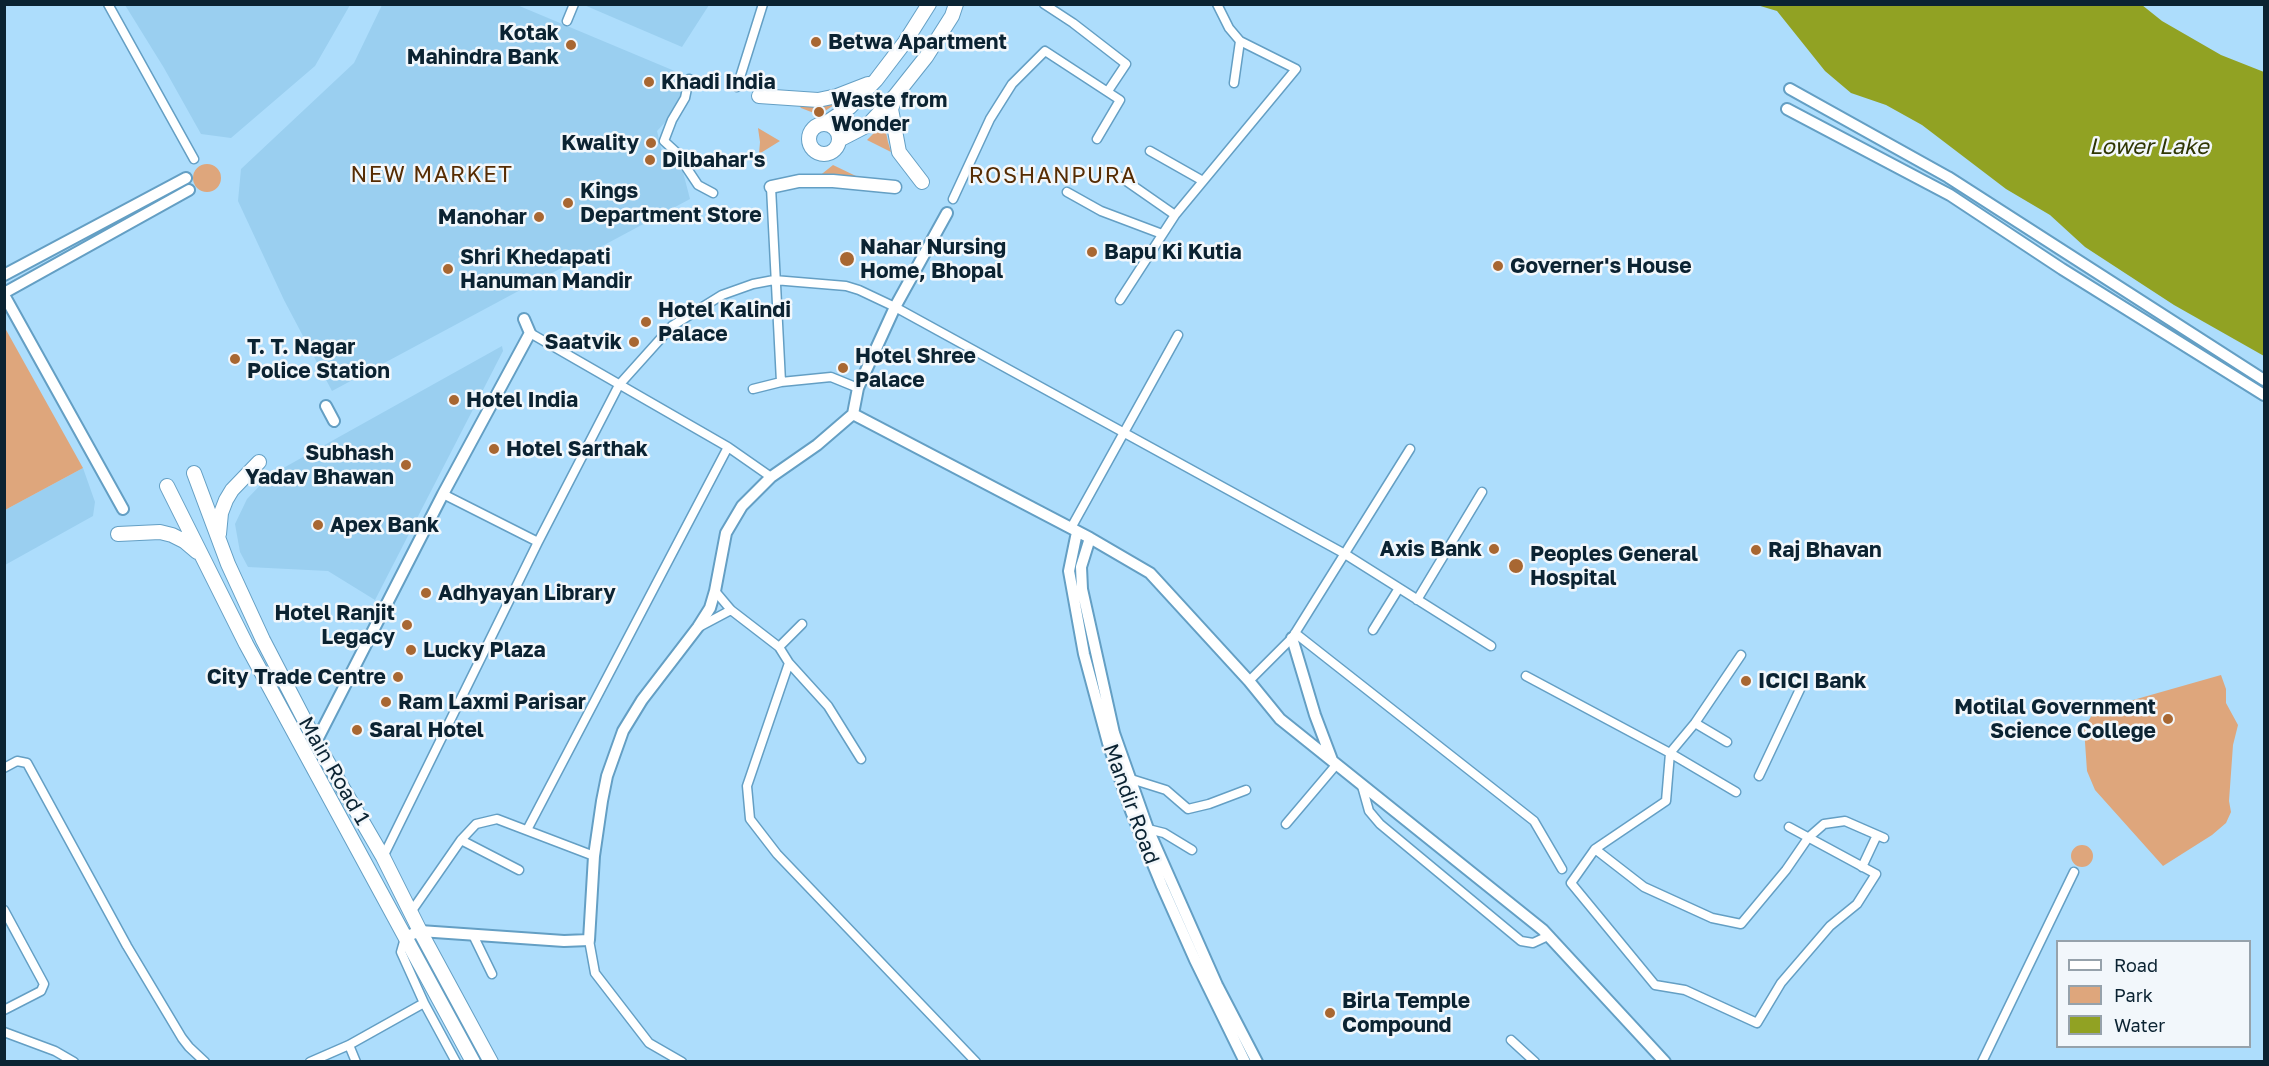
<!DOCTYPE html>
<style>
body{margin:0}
#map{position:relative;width:2269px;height:1066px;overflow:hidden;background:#adddfc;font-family:"Golos Text",sans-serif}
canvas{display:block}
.frame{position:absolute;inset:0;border:6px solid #0b2332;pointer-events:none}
.legend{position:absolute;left:2056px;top:940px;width:195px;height:108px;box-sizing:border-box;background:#f2f7fb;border:2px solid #96a2ab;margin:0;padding:8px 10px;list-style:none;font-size:18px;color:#0b2332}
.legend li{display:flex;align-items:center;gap:12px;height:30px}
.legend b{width:30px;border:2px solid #96a2ab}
</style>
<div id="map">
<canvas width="2269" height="1066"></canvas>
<div class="frame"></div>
<ul class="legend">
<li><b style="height:8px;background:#fff"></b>Road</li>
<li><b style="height:16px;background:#dea67c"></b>Park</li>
<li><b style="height:16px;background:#91a223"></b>Water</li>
</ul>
</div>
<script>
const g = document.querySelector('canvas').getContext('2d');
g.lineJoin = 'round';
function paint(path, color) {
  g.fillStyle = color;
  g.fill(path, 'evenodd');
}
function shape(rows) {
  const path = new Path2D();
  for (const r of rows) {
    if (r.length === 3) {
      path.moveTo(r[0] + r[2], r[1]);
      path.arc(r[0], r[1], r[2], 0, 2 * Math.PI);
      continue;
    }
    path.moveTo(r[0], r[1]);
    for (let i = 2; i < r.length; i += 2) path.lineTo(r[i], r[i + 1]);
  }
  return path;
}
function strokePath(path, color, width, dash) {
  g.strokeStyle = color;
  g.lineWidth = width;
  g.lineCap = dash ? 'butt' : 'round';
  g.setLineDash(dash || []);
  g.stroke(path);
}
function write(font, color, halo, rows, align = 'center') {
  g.font = font + ' "Golos Text",sans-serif';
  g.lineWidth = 5;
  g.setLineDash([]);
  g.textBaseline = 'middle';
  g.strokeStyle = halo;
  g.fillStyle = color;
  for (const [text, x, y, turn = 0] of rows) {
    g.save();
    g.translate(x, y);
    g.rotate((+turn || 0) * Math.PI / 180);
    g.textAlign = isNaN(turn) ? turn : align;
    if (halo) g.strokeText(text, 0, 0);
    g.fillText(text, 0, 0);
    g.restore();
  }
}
const built = shape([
 [125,5,350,5,315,66,231,138,201,134,164,68],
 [382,5,517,5,677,72,684,89,672,115,657,131,663,156,683,172,690,199,332,391,284,300,238,201,241,169,354,63],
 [584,5,709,5,682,47],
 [502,346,503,351,375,600,328,571,248,567,240,552,235,524,247,499,269,476],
 [83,468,95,502,93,516,5,565,5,510]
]);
const green = shape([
 [835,102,834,105,819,115,801,108,798,104],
 [884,123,888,142,891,152,867,140],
 [758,128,780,141,759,154,760,142],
 [207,178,14],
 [833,165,858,177,859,180,818,177],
 [5,328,83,468,5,510,4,510],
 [2221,675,2226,689,2226,703,2238,725,2233,745,2229,801,2231,812,2226,823,2212,835,2163,866,2095,790,2087,771,2084,728,2092,715,2105,708],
 [2082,856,11]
]);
const water = shape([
 [1757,5,2142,5,2162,21,2221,55,2264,72,2264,356,2174,305,2085,247,2050,215,2006,189,1922,125,1886,105,1851,93,1825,71,1777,11]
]);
const minor = shape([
 [108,4,194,159],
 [1044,4,1073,23,1126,64,1108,91],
 [567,21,574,4],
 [689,79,685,98,672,120,664,141,676,152,698,185,713,193],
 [1234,83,1240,41],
 [737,87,763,4],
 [1150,151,1203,181],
 [1119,176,1175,215],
 [771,187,781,382],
 [1067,192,1101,211,1162,234],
 [953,199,990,119,1012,84,1045,51,1120,100,1097,139],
 [1120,300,1175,215,1296,69,1240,41,1229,28,1217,4],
 [530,333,728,447,771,477],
 [753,389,781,382,831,377,858,388],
 [443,494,538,542],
 [1071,528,1178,335],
 [715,591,731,610,779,647,789,663,747,786,750,819,777,854,976,1062],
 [1417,600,1482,492],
 [699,627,731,610],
 [1373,630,1399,588],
 [1295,633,1534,821,1562,869],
 [779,647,802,624],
 [1741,655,1695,723,1670,753,1666,801,1595,849,1571,883,1655,985,1685,990,1757,1023,1781,983,1830,926,1857,904,1876,874,1789,827],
 [789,663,828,706,861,759],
 [1526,676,1670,753,1736,792],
 [1249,681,1292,638,1410,449],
 [1695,723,1727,742],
 [4,768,17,761,27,763,127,946,182,1038,189,1047,205,1062],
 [1759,776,1801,687],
 [1131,779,1166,790,1188,809,1209,804,1246,790],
 [1362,786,1369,811,1380,824,1521,941,1533,943,1548,936],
 [1286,824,1336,765],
 [1148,829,1164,833,1192,850],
 [527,830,728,447],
 [461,840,519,870],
 [1595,849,1644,887,1712,918,1741,924,1786,870,1808,838,1824,824,1845,821,1884,838],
 [383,857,538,542,619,385,672,326,722,295,753,284,774,280,846,286,859,290,895,307,1345,554,1491,646],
 [1862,867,1877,835],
 [4,910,44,984,41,991,4,1010],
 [411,912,461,840,476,824,497,819,594,856],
 [473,935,492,974],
 [405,938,401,952,424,1003,456,1062],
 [589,940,595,973,649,1043,682,1062],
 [4,1032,55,1051,74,1062],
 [1511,1040,1535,1062],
 [349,1045,356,1062],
 [310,1062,349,1045,424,1003],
 [1982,1062,2074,872]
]);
const tertiary = shape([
 [1790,89,1948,177,2264,380],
 [1787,109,1950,195,2062,269,2264,395],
 [4,275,186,178],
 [4,293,189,190],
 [4,295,123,509],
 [326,406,334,421],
 [853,414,1090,538,1150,573,1249,681,1280,719,1543,930,1665,1062],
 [1077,532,1069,571,1084,654,1108,743,1131,811,1162,886,1195,960,1245,1062],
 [1090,538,1081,567,1082,589,1114,733,1148,829,1217,985,1257,1062],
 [1292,638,1315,715,1332,760],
 [316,742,443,494,530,333,524,319],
 [405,937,420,931,564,941,589,940,594,856,602,801,607,776,623,731,642,700,698,627,710,608,715,591,726,533,742,506,771,477,817,445,853,414,858,388,895,307,947,213]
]);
const secondary = shape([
 [771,187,799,181,833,181,895,187]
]);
const primary = shape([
 [759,96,818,100,837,96,868,84],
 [895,98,891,109,899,152,922,182],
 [826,123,850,107,876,80,905,42,929,4],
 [824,139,15],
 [839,140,868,125,895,96,926,57,952,16,956,4],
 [194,473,228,564,263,640,316,742,383,857,420,931,491,1062],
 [167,486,246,644,473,1062],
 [118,534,160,532,172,535,184,541,197,552],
 [219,534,221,513,226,500,232,490,259,462]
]);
const markers = [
 [816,42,6,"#a86732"],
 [571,45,6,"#a86732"],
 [649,82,6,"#a86732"],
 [819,112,6,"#a86732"],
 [651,143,6,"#a86732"],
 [650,160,6,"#a86732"],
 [568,203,6,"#a86732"],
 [539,217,6,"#a86732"],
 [1092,252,6,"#a86732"],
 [847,259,8,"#a86732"],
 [1498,266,6,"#a86732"],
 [448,269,6,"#a86732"],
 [646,322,6,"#a86732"],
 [634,342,6,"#a86732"],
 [235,359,6,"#a86732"],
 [843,368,6,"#a86732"],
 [454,400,6,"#a86732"],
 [494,449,6,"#a86732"],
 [406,465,6,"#a86732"],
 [318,525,6,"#a86732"],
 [1494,549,6,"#a86732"],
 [1756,550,6,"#a86732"],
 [1516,566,8,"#a86732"],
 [426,593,6,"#a86732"],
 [407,625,6,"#a86732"],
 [411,650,6,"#a86732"],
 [398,677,6,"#a86732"],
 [1746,681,6,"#a86732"],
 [386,702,6,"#a86732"],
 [2168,719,6,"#a86732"],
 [357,730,6,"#a86732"],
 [1330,1013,6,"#a86732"]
];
const poiNames = [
 ["Kotak",559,33,"right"],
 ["Mahindra Bank",559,57,"right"],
 ["Betwa Apartment",828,42],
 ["Khadi India",661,82],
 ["Waste from",831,100],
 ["Wonder",831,124],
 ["Kwality",639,143,"right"],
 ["Dilbahar's",662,160],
 ["Kings",580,191],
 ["Department Store",580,215],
 ["Manohar",527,217,"right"],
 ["Nahar Nursing",860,247],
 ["Home, Bhopal",860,271],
 ["Bapu Ki Kutia",1104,252],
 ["Shri Khedapati",460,257],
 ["Hanuman Mandir",460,281],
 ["Governer's House",1510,266],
 ["Hotel Kalindi",658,310],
 ["Palace",658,334],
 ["Saatvik",622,342,"right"],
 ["T. T. Nagar",247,347],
 ["Police Station",247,371],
 ["Hotel Shree",855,356],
 ["Palace",855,380],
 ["Hotel India",466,400],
 ["Hotel Sarthak",506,449],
 ["Subhash",394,453,"right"],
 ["Yadav Bhawan",394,477,"right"],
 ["Apex Bank",330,525],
 ["Axis Bank",1482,549,"right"],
 ["Raj Bhavan",1768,550],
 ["Peoples General",1530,554],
 ["Hospital",1530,578],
 ["Adhyayan Library",438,593],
 ["Hotel Ranjit",395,613,"right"],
 ["Legacy",395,637,"right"],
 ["Lucky Plaza",423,650],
 ["City Trade Centre",386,677,"right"],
 ["ICICI Bank",1758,681],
 ["Ram Laxmi Parisar",398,702],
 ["Motilal Government",2156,707,"right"],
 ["Science College",2156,731,"right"],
 ["Saral Hotel",369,730],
 ["Birla Temple",1342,1001],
 ["Compound",1342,1025]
];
const streetNames = [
 ["Main Road 1",334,771,60],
 ["Mandir Road",1131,804,70]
];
const waterNames = [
 ["Lower Lake",2149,147]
];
const neighbourhoodNames = [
 ["NEW MARKET",432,175],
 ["ROSHANPURA",1053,176]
];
paint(built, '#9acff0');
paint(green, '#dea67c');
paint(water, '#91a223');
strokePath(minor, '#649fc4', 11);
strokePath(tertiary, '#649fc4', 14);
strokePath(secondary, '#649fc4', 15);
strokePath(primary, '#649fc4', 16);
strokePath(minor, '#fff', 8);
strokePath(tertiary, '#fff', 10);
strokePath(secondary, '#fff', 12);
strokePath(primary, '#fff', 14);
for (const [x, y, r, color] of markers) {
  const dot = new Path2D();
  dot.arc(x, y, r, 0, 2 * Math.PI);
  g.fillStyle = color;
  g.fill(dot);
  strokePath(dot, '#f2f7fb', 2);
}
write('bold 21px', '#0b2332', '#f2f7fb', poiNames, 'left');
write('21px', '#0b2332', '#f2f7fb', streetNames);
write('italic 22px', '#2f3603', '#f2f7fb', waterNames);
g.letterSpacing = '1.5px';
write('22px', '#562c03', '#f2f7fb', neighbourhoodNames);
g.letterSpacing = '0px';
</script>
